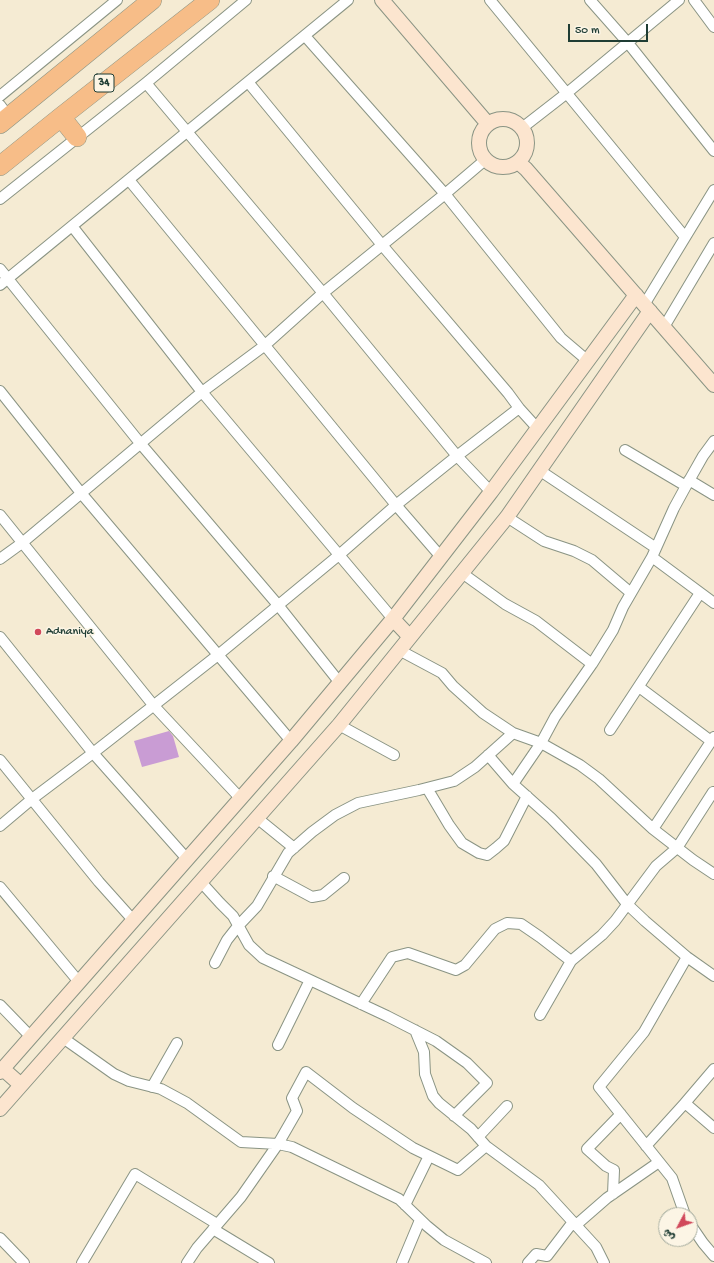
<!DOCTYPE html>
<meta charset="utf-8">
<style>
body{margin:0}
#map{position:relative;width:714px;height:1263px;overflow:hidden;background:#f5ebd3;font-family:"Gochi Hand","Playpen Sans Arabic",sans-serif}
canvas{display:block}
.north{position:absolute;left:658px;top:1207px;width:40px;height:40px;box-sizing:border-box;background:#fcf5e5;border:1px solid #a4ab9e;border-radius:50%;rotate:229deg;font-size:11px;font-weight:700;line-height:16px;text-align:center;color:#1f3d34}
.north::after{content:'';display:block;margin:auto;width:14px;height:18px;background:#d1495b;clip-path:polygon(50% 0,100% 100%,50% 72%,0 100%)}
.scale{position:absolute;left:568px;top:24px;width:80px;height:18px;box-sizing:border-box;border:2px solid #1f3d34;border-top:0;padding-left:5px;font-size:12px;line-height:14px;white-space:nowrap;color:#1f3d34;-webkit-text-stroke:3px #fcf5e5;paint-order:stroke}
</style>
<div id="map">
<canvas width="714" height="1263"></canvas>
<div class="north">ش</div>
<div class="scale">50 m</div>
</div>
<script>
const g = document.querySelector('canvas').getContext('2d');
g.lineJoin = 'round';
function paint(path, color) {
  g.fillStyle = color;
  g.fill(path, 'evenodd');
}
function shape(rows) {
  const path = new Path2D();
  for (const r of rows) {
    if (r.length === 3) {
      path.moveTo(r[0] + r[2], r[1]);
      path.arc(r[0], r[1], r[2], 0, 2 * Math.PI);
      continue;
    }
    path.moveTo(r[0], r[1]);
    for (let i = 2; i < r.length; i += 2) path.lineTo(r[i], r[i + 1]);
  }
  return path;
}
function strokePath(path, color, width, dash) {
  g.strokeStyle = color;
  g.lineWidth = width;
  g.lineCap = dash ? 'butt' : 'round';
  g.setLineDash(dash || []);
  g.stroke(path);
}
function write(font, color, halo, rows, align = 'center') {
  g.font = font + ' "Gochi Hand",sans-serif';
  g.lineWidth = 3;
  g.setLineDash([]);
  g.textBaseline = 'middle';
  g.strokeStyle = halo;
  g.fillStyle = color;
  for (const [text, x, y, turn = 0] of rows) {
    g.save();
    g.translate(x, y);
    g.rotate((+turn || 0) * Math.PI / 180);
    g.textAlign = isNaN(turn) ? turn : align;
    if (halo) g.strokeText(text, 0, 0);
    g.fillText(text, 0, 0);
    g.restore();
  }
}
const building = shape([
 [169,731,173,736,179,757,142,767,134,741]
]);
const street = shape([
 [490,0,685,237],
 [590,0,628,43,714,151],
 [694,0,714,27],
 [305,36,445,194,561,338,588,361],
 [248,82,382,245,508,393,519,408,538,429],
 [146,83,323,293,457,456,491,492],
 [0,96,117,0],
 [0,105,9,117],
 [522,128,567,93,679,0],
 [129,180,396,505,441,557],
 [0,199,146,83,246,0],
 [72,226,202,392,393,619],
 [0,269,140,443,278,605,340,683],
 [0,285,348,0],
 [644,305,714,190],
 [664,327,714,243],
 [0,391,81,493,291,741],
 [625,450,686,486],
 [539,470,656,548],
 [689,480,714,495],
 [0,515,154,706,241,799],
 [507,517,544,541,574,551,592,560,631,593],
 [652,557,714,603],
 [0,559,22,543,202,392,264,346,323,293,445,194,485,160],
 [462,573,505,604,536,621,592,664],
 [0,637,93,753,187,859],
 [399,650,442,673,453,686,483,713,513,733],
 [639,687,711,741],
 [339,725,394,755],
 [610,730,700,593],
 [488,755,513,784,551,818,596,864,627,904,645,921,687,957,714,976],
 [0,760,99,882,133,920],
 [513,784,541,743,580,765,599,779,653,829,693,860,714,874],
 [427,788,449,825,462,843,479,853,487,855,496,848,504,841,527,796],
 [257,818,294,848],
 [0,826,32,799,93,753,218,655,339,555,396,505,457,456,519,408],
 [653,829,714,737],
 [273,876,312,897,323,895,344,878],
 [201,882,220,903,233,916,249,945,263,958,387,1016,436,1041,467,1063,487,1083,454,1116],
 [0,887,79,982],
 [215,963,227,940,238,926,257,906,288,853,312,832,335,815,358,803,419,790,454,781,475,767,513,733,541,743,555,717,592,664,613,630,623,607,652,557,674,508,686,486,703,456,714,441],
 [361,1004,392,957,408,953,456,970,465,965,495,929,507,923,521,924,540,937,571,961,602,935,615,921,656,866,677,848,713,792],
 [0,1005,31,1037],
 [540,1015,571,961],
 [415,1030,424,1052,425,1074,433,1096,439,1103,471,1129,486,1146,539,1185,596,1247,604,1263],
 [63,1038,114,1074,129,1081,161,1089,187,1103,241,1142,278,1144,292,1147,399,1199,427,1226,444,1240,486,1263],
 [278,1045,310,980],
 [152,1087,177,1043],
 [685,1103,714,1069],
 [478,1137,507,1106],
 [646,1146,685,1103,714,1128],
 [613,1194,614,1170,606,1166,587,1149,621,1114],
 [405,1205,429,1156],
 [685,1215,672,1178,599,1087,644,1032,687,957],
 [690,1224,703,1243,714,1256],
 [576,1225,607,1198,659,1162],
 [213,1229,269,1263],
 [0,1238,24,1263],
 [82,1263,135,1174,217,1224],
 [187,1263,197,1248,241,1197,278,1144,297,1111,292,1098,306,1072,353,1108,413,1148,458,1170,486,1146],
 [402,1263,420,1220],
 [528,1263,536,1254,547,1256,573,1222]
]);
const secondary = shape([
 [382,0,488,124],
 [503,143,24],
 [518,162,526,169,714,385],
 [393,619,410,637],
 [3,1069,21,1085],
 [0,1072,291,741,393,619,491,492,636,295],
 [0,1109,339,725,507,517,650,311]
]);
const highway = shape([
 [61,117,77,137],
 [0,124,152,0],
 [0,166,61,117,210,0]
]);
const markers = [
 [38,632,4,"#d1495b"]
];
const shields = [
 [104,83,20]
];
const shieldNames = [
 ["34",104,83]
];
const poiNames = [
 ["Adnaniya",46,632]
];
paint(building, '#c99cd4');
strokePath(street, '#8a9484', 12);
strokePath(secondary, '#8a9484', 16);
strokePath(highway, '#8a9484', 20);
strokePath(street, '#fff', 10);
strokePath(secondary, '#fce5cf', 14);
strokePath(highway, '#f7bd88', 19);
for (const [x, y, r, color] of markers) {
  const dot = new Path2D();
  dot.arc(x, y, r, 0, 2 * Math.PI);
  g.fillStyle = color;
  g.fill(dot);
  strokePath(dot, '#fcf5e5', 1.5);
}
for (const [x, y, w] of shields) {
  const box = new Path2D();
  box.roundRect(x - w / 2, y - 9, w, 18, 3);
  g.fillStyle = '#fcf5e5';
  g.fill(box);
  strokePath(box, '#1f3d34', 1);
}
write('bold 11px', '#1f3d34', null, shieldNames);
write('12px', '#1f3d34', '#fcf5e5', poiNames, 'left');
</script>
